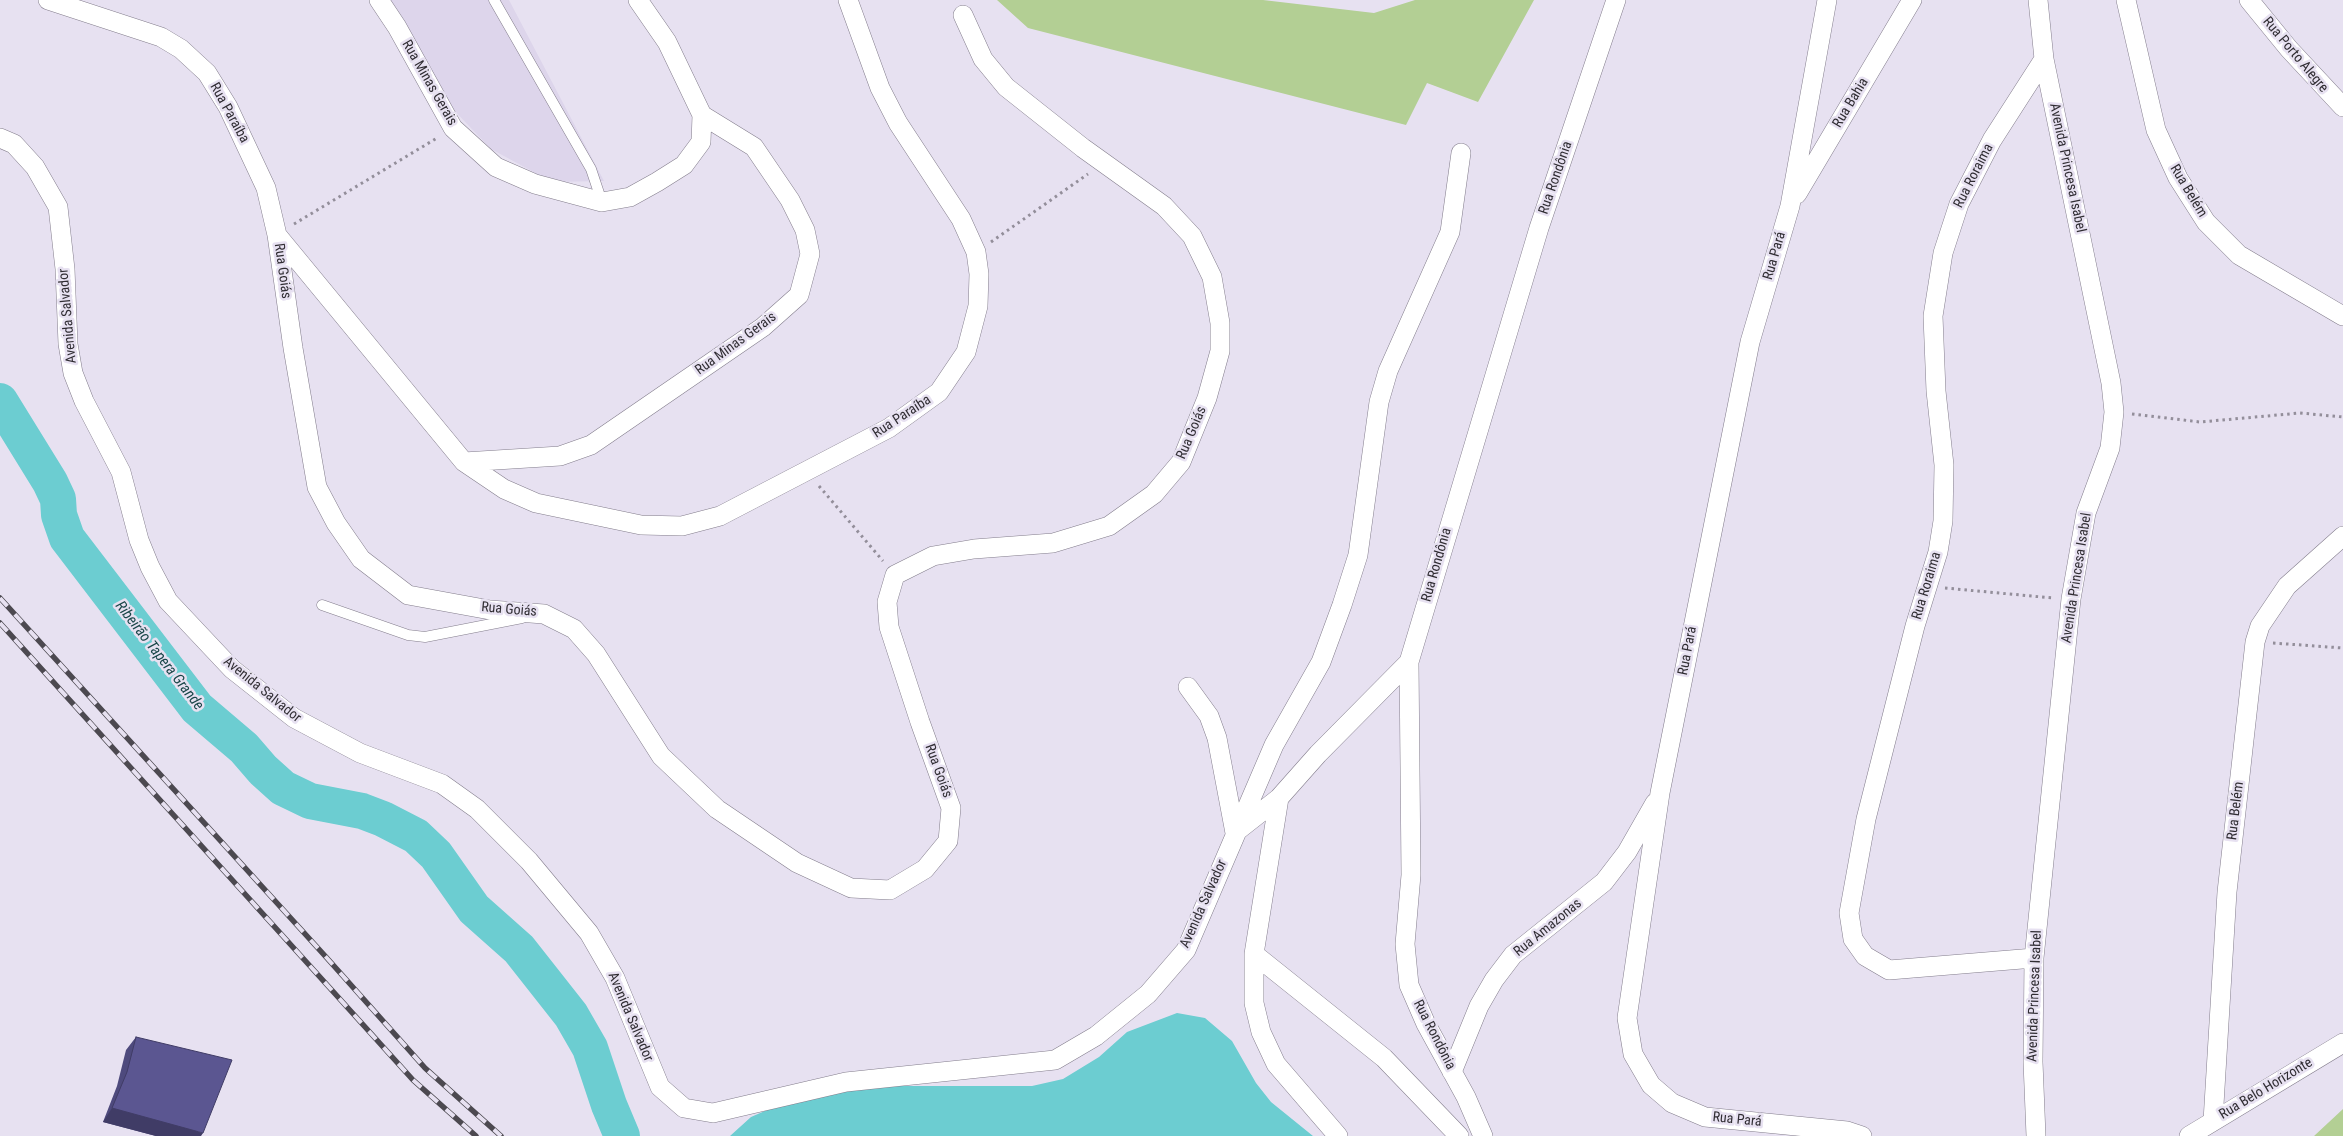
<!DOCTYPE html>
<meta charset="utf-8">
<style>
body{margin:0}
canvas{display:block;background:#e7e1f1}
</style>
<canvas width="2343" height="1136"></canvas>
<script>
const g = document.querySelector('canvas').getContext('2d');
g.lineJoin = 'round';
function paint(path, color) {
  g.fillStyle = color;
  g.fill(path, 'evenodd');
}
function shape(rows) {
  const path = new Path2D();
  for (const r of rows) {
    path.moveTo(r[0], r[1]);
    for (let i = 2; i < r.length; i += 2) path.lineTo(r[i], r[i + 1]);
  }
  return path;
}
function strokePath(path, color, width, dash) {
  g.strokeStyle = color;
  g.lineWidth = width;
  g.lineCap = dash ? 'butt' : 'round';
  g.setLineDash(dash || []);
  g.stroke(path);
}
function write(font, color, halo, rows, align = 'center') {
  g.font = font + ' "Roboto Condensed",sans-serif';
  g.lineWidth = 5;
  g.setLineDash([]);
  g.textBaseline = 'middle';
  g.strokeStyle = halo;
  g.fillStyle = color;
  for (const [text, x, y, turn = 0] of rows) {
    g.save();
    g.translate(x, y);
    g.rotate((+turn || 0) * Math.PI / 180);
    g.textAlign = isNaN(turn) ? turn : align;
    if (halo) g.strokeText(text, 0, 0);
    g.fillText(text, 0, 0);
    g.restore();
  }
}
const built = shape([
 [389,0,509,0,604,181,552,182,491,149,448,104]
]);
const green = shape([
 [997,0,1263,0,1374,13,1415,0,1534,0,1478,102,1427,83,1406,125,1028,28],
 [2343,1109,2343,1136,2314,1136]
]);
const water = shape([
 [1177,1013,1205,1018,1232,1041,1256,1083,1271,1102,1313,1136,730,1136,751,1117,790,1100,872,1086,1032,1086,1063,1079,1099,1057,1127,1032]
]);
const river = shape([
 [0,401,50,482,58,499,59,515,67,538,197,708,244,748,263,770,283,788,310,801,362,811,383,819,416,836,436,855,474,909,519,949,571,1015,590,1048,609,1105,622,1136]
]);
const path = shape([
 [294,224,437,138],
 [991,242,1088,174],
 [2132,414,2200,422,2300,413,2343,417],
 [819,486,883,561],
 [1945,588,2053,598],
 [2273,643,2343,648]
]);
const lane = shape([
 [494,0,591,169,602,202],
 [322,605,408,635,425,637,522,618]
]);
const street = shape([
 [48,0,161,37,181,49,207,73,228,107,266,188,277,235,293,348,317,487,336,523,361,559,408,595,490,610,544,614,574,629,596,654,661,756,717,809,797,863,851,888,890,890,925,869,948,841,951,808,920,722,889,627,887,602,895,575,933,556,974,549,1053,543,1109,526,1154,494,1181,462,1207,398,1220,351,1220,323,1212,277,1192,236,1164,206,1083,148,1006,87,983,59,963,15],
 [379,0,397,27,453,128,496,167,535,184,602,202,630,197,657,182,684,165,701,142,702,115,667,42,638,0],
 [1827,0,1790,206,1750,342,1660,793,1627,1018,1633,1054,1651,1085,1672,1103,1705,1117,1847,1131,1862,1136],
 [2126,0,2156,130,2178,178,2206,222,2239,255,2343,316],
 [2249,0,2289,49,2343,107],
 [0,138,14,144,35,167,58,207,65,269,68,344,73,373,84,401,121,472,139,540,150,567,168,601,232,669,294,718,360,753,442,784,477,809,529,861,589,933,615,978,660,1087,684,1108,713,1113,846,1082,1055,1060,1096,1036,1148,994,1186,950,1274,745,1321,662,1342,605,1358,555,1379,402,1388,371,1450,232,1461,153],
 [1797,194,1912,0],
 [277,235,464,462,504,489,536,503,641,525,682,526,720,516,889,428,939,392,966,352,978,306,979,274,976,252,961,219,898,123,880,88,848,0],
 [464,462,560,456,591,445,763,327,799,295,810,254,805,230,790,200,754,147,702,115],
 [1188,687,1209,716,1217,738,1235,833],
 [1279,798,1254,954,1254,1003,1261,1032,1276,1064,1338,1136],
 [1237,831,1279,798,1318,754,1409,662],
 [1254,954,1384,1058,1459,1136],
 [2034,958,1889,970,1865,956,1853,939,1849,913,1866,819,1915,626,1938,552,1943,521,1944,465,1936,391,1933,316,1943,253,1959,204,1992,140,2044,59],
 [1452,1072,1479,1006,1494,980,1513,955,1604,882,1627,852,1655,803],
 [2213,1121,2227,892,2255,642,2260,626,2287,586,2343,536],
 [1483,1136,1466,1097,1426,1024,1409,985,1405,944,1411,875,1409,662,1539,228,1616,0],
 [2036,1136,2033,1062,2034,958,2071,599,2086,513,2110,448,2114,412,2111,383,2044,59,2038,0],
 [2189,1136,2343,1043]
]);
const rail = shape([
 [0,598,326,957,425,1068,501,1136],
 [0,623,413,1080,476,1136]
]);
const wall = shape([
 [136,1037,201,1136,156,1136,103,1122,117,1086,126,1050]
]);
const shadedWall = shape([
 [112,1108,203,1133,201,1136,156,1136,103,1122]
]);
const building = shape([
 [136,1037,232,1060,203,1133,112,1108,127,1072,136,1037]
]);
const streetNames = [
 ["Rua Porto Alegre",2295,55,50],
 ["Rua Minas Gerais",429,83,60],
 ["Rua Bahia",1851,103,-59],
 ["Rua Paraíba",229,113,61],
 ["Avenida Princesa Isabel",2067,168,78],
 ["Rua Roraima",1974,176,-63],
 ["Rua Rondônia",1556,178,-71],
 ["Rua Belém",2188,191,59],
 ["Rua Pará",1775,256,-74],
 ["Rua Goiás",282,271,82],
 ["Avenida Salvador",68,316,-95],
 ["Rua Minas Gerais",736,344,-36],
 ["Rua Paraíba",902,417,-33],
 ["Rua Goiás",1192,433,-67],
 ["Rua Rondônia",1437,565,-74],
 ["Avenida Princesa Isabel",2077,578,-81],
 ["Rua Roraima",1927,586,-73],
 ["Rua Goiás",509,610,5],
 ["Rua Pará",1688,651,-79],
 ["Avenida Salvador",262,690,39],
 ["Rua Goiás",938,771,70],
 ["Rua Belém",2236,811,-83],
 ["Avenida Salvador",1204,904,-66],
 ["Rua Amazonas",1548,928,-39],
 ["Avenida Princesa Isabel",2035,996,-88],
 ["Avenida Salvador",630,1017,67],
 ["Rua Rondônia",1434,1035,63],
 ["Rua Belo Horizonte",2266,1089,-31],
 ["Rua Pará",1737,1120,6]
];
const waterNames = [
 ["Ribeirão Tapera Grande",159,656,52]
];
paint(built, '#ddd5eb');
paint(green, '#b3cf94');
paint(water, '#6ccdd1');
strokePath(river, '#6ccdd1', 36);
strokePath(lane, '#837d8c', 11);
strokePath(street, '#837d8c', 20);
strokePath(path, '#938e9a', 3, [2.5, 4]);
strokePath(lane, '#fff', 10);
strokePath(street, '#fff', 19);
strokePath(rail, '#4c4950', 5.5);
strokePath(rail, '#e7e1f1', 4, [11]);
paint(wall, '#4e4a7d');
paint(shadedWall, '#403c66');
paint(building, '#5b5691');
strokePath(building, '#403c66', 1);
write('14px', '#302d33', '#e7e1f1', streetNames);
write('italic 15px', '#194648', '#e7e1f1', waterNames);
</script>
